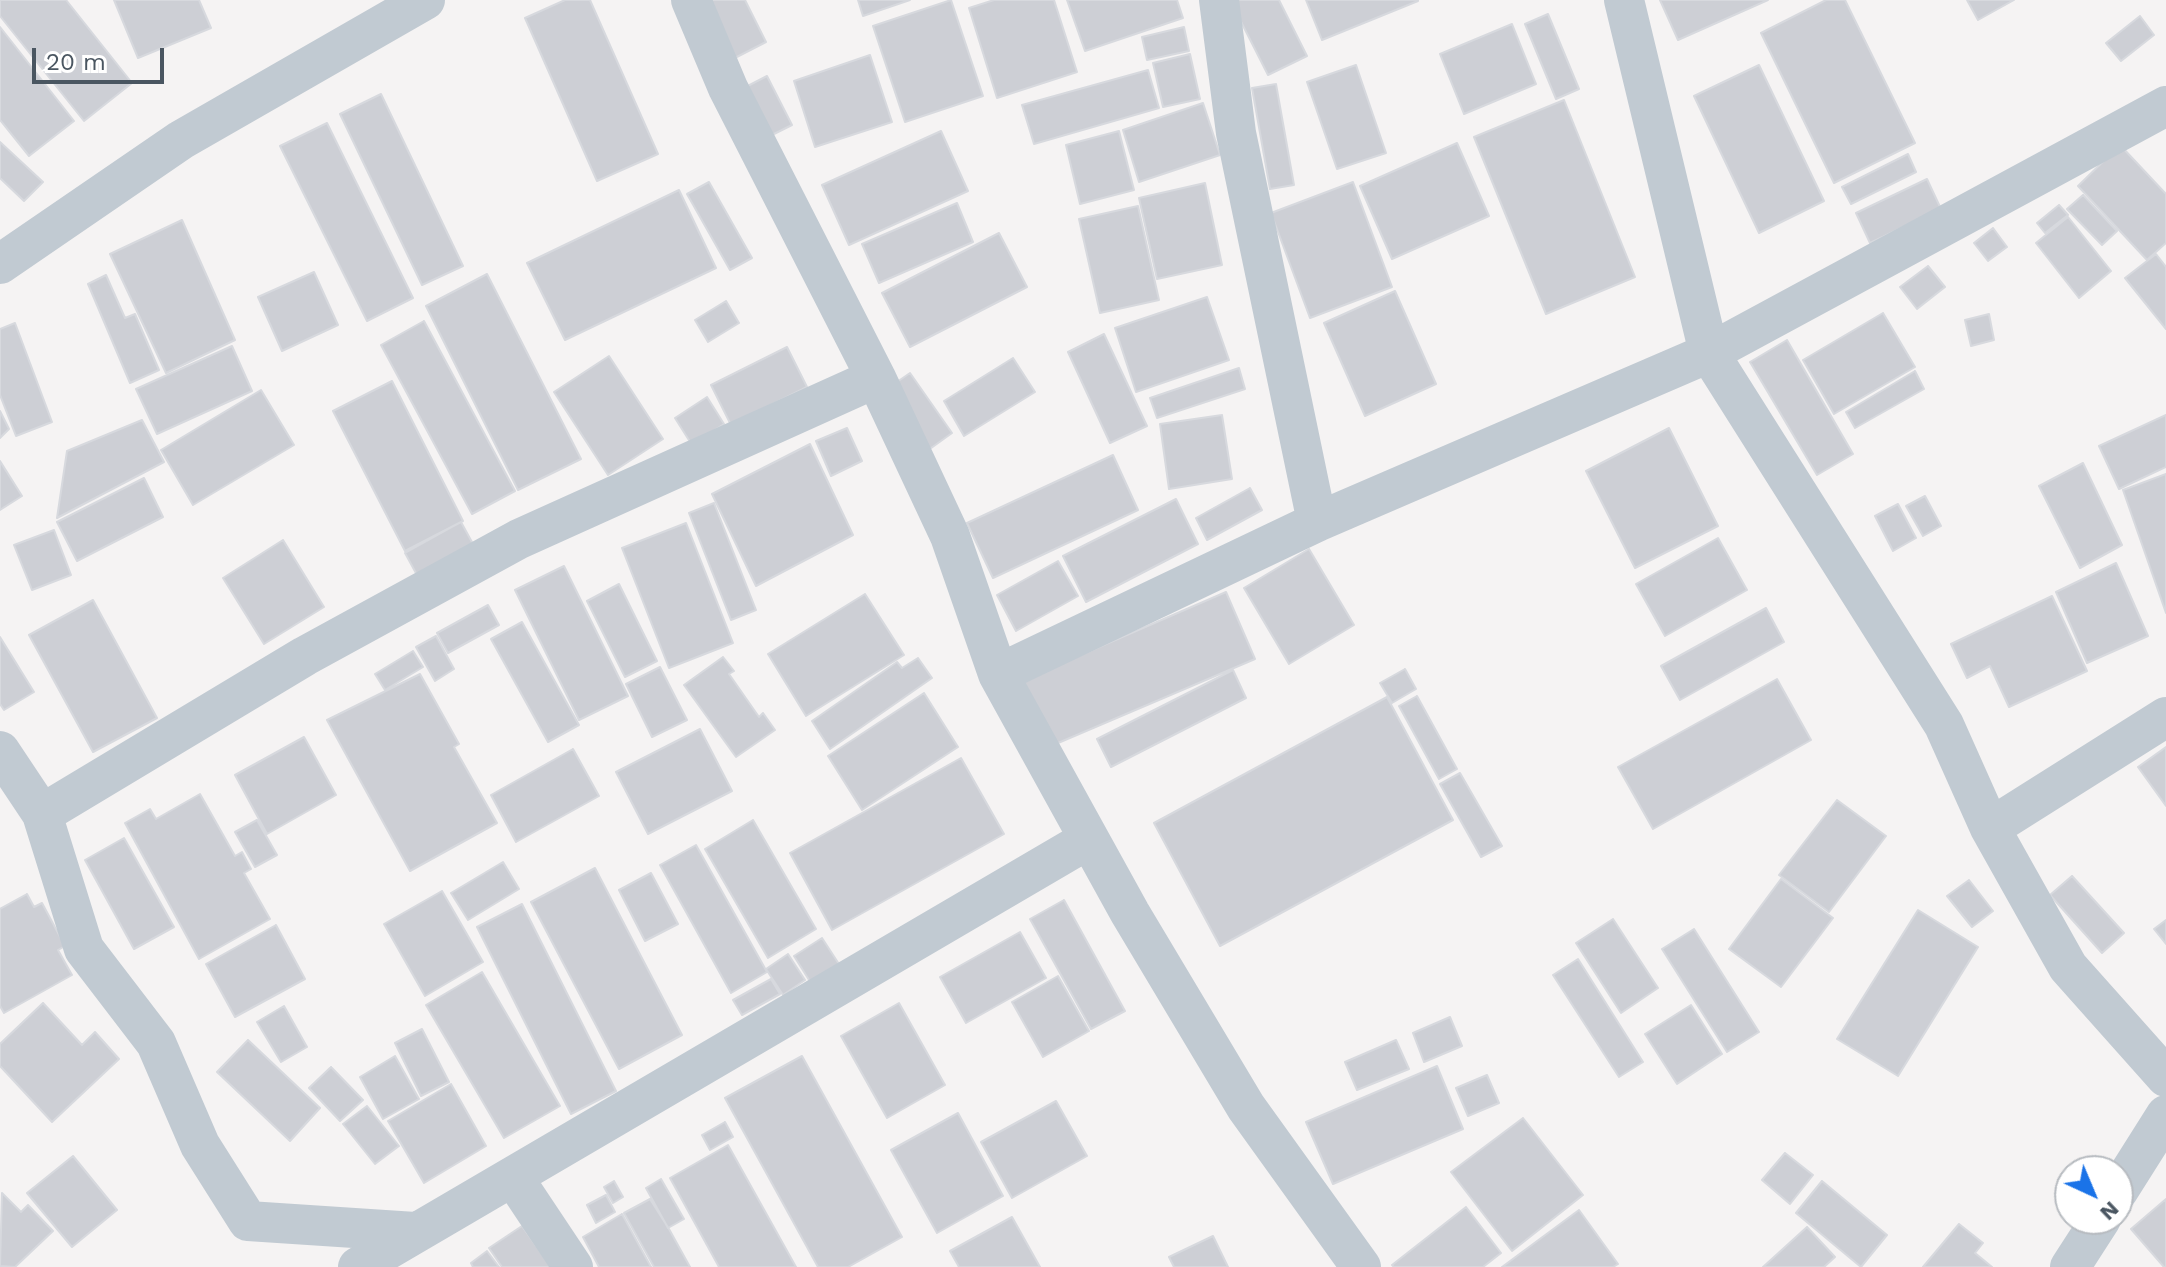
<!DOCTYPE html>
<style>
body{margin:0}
#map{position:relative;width:2166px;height:1267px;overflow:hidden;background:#f5f3f3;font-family:"Work Sans",sans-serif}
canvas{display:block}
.north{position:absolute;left:2054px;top:1155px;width:80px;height:80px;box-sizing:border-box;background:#fff;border:2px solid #b7bbc0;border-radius:50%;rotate:136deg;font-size:22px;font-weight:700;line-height:32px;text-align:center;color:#4a5661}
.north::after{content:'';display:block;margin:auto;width:28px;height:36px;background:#1a73e8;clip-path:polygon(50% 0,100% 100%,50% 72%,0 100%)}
.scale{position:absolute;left:32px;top:48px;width:132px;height:36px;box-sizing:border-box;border:4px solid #4a5661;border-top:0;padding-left:10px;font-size:24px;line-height:28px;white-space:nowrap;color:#4a5661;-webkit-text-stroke:6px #fff;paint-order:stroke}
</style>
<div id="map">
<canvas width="2166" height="1267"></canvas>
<div class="north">N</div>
<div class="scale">20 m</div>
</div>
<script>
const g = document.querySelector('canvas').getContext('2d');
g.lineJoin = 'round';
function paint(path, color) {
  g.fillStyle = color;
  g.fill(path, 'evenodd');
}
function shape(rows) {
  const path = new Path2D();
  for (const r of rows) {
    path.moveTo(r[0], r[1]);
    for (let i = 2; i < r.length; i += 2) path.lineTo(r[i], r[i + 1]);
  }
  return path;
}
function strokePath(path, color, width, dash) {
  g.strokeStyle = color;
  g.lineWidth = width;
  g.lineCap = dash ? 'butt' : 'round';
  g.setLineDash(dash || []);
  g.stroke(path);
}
const building = shape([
 [0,0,66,0,132,83,84,121,0,16,0,0],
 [114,0,199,0,211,28,138,58,114,0],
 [565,0,590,0,658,154,597,181,525,18,565,0],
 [698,0,745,0,766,42,729,61,698,0],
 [858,0,910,0,863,16,858,0],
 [951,0,983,96,905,122,873,26,951,0],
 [994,0,1054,0,1077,72,997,98,969,8,994,0],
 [1067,0,1177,0,1183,18,1085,51,1067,0],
 [1230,0,1279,0,1307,56,1268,75,1230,0],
 [1306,0,1418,0,1418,1,1322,40,1306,0],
 [1660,0,1768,0,1678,40,1660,0],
 [1826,0,1845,0,1915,143,1834,183,1761,33,1826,0],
 [1967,0,2014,0,1978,20,1967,0],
 [1548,14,1579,89,1556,99,1525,24,1548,14],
 [2140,16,2154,35,2121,61,2106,43,2140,16],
 [1512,24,1536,84,1464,114,1440,54,1512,24],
 [0,27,74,121,29,156,0,120,0,27],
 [1184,27,1189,51,1147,60,1142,37,1184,27],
 [1190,54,1200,99,1163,107,1153,63,1190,54],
 [870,55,892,122,815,147,794,81,870,55],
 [1356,65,1386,153,1337,169,1307,82,1356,65],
 [1759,65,1824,201,1759,233,1694,96,1759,65],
 [1148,70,1159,108,1034,144,1022,105,1148,70],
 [767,76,792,125,762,140,738,91,767,76],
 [1276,84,1294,185,1270,189,1252,88,1276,84],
 [381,94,463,266,422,285,340,114,381,94],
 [1564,100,1635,277,1546,314,1474,137,1564,100],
 [1203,103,1220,155,1139,182,1123,130,1203,103],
 [327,123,413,298,367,321,280,146,327,123],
 [941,131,968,191,849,245,822,185,941,131],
 [1119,131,1134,190,1080,204,1066,145,1119,131],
 [0,142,43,182,24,201,0,178,0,142],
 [1457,143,1489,216,1392,259,1360,186,1457,143],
 [2120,145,2166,194,2166,243,2147,260,2078,186,2120,145],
 [1908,154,1916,172,1851,204,1842,187,1908,154],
 [1927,179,1941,209,1870,243,1856,213,1927,179],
 [709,182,752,258,730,270,687,194,709,182],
 [1353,182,1392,287,1310,318,1271,213,1353,182],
 [1205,183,1222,265,1157,279,1139,198,1205,183],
 [679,190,716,268,565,340,527,263,679,190],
 [2083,195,2117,231,2102,245,2067,209,2083,195],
 [957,203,973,242,879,283,862,244,957,203],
 [2059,205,2068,215,2045,233,2037,223,2059,205],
 [1138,206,1159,300,1100,313,1079,219,1138,206],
 [2068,217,2111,271,2079,298,2036,243,2068,217],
 [182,220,235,340,166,373,110,254,182,220],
 [1993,228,2007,247,1988,261,1974,243,1993,228],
 [999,233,1027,287,910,347,882,293,999,233],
 [2156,254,2166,267,2166,329,2125,278,2156,254],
 [1928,266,1945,287,1917,309,1900,287,1928,266],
 [314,272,338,325,282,351,258,297,314,272],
 [487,274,581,459,518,490,426,306,487,274],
 [106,275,125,318,135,314,159,370,130,383,88,284,106,275],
 [1395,291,1436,384,1365,416,1324,323,1395,291],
 [1207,297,1229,360,1136,392,1115,328,1207,297],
 [726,301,739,323,708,342,695,320,726,301],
 [1883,313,1915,367,1834,414,1803,360,1883,313],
 [1989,314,1994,340,1971,346,1965,320,1989,314],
 [424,321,515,491,472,514,381,345,424,321],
 [15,323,52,422,16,436,0,395,0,329,15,323],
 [1104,334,1147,426,1110,443,1068,352,1104,334],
 [1787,340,1853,454,1817,475,1750,362,1787,340],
 [232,346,252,391,157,434,136,389,232,346],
 [787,347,807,387,731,425,711,385,787,347],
 [609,356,663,439,608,475,554,392,609,356],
 [1013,358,1035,392,964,436,944,401,1013,358],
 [1239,368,1245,389,1157,418,1150,398,1239,368],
 [1915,371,1924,389,1855,428,1846,412,1915,371],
 [910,373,952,433,927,451,884,391,910,373],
 [392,381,463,521,405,551,333,411,392,381],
 [261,390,294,445,193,505,161,450,261,390],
 [707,397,724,424,692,445,675,418,707,397],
 [0,411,9,429,0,438,0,411],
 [1222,415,1232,479,1169,489,1160,424,1222,415],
 [2166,415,2166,467,2119,489,2099,446,2166,415],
 [142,420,164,462,57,518,67,451,142,420],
 [847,428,862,461,831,476,816,441,847,428],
 [1669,428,1718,526,1635,568,1586,471,1669,428],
 [810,444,853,535,756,586,712,494,810,444],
 [1113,455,1138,510,993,578,967,523,1113,455],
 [0,461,22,496,0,510,0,461],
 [2083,463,2122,545,2080,568,2039,486,2083,463],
 [2166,474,2166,613,2123,490,2166,474],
 [144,478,163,517,77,561,57,522,144,478],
 [1250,488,1262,510,1207,540,1196,518,1250,488],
 [1925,496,1941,526,1923,536,1906,506,1925,496],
 [1176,499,1198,544,1086,602,1063,556,1176,499],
 [714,503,756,610,731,620,689,513,714,503],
 [1898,504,1916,538,1893,551,1875,516,1898,504],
 [461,522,473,544,417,575,405,553,461,522],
 [686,523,733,643,669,668,622,548,686,523],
 [54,530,71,575,32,590,14,545,54,530],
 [1718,538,1747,590,1665,636,1636,584,1718,538],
 [283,540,324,607,264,644,223,578,283,540],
 [1309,549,1354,625,1289,664,1244,588,1309,549],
 [1058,561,1078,596,1016,631,997,595,1058,561],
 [2116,563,2148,636,2087,663,2056,592,2116,563],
 [564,566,628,696,579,720,515,590,564,566],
 [619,584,657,661,625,677,587,601,619,584],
 [1226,592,1255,659,1051,746,1023,680,1226,592],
 [865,594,904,655,806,716,768,654,865,594],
 [2052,596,2087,671,2009,707,1990,666,1967,678,1951,644,2052,596],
 [93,600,157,718,93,752,29,635,93,600],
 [488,605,499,625,448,653,437,633,488,605],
 [1766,608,1784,642,1680,700,1661,666,1766,608],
 [522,622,579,725,548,742,491,639,522,622],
 [436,636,454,669,435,681,416,647,436,636],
 [0,637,34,692,4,710,0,704,0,637],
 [413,651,423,667,385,690,375,674,413,651],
 [723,657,734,671,729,674,759,717,763,713,775,730,736,757,684,685,723,657],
 [918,658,932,678,830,749,812,721,897,662,902,668,918,658],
 [660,667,687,720,652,737,626,684,660,667],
 [1405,669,1416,689,1392,703,1380,683,1405,669],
 [1233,670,1246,698,1111,767,1097,739,1233,670],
 [420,674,459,744,454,747,497,823,410,871,327,720,420,674],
 [1777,679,1811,740,1653,829,1618,767,1777,679],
 [924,693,958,747,862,810,828,756,924,693],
 [1417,696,1457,769,1439,779,1399,706,1417,696],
 [1387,697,1453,820,1220,946,1154,823,1387,697],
 [700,729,732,791,648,834,616,772,700,729],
 [304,737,336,795,267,834,235,775,304,737],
 [2166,747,2166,806,2138,767,2166,747],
 [573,749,599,796,516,842,491,795,573,749],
 [961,758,1004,834,832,930,790,853,961,758],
 [1460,773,1502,846,1481,857,1440,784,1460,773],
 [200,794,235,856,242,852,251,869,244,873,270,919,199,959,125,823,150,809,156,819,200,794],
 [1837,800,1886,836,1829,912,1779,875,1837,800],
 [257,820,277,855,255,867,235,832,257,820],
 [753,820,816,929,768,958,705,849,753,820],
 [124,838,174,927,134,949,85,860,124,838],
 [696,845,767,972,731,993,660,865,696,845],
 [503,862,519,889,468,920,451,893,503,862],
 [595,868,682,1035,619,1069,531,902,595,868],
 [651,873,678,924,645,941,619,890,651,873],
 [2072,876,2124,933,2102,953,2050,895,2072,876],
 [1781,879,1833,918,1781,987,1729,949,1781,879],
 [1969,880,1993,911,1972,927,1947,896,1969,880],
 [442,891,483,962,425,996,384,924,442,891],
 [27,894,34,907,42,903,65,946,58,950,72,975,4,1013,0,1006,0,909,27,894],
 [1064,900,1125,1011,1091,1029,1030,919,1064,900],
 [522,904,616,1091,571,1114,477,927,522,904],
 [1918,910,1978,947,1898,1076,1837,1039,1918,910],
 [1613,919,1658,988,1621,1013,1576,943,1613,919],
 [2166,920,2166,944,2154,929,2166,920],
 [276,925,305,979,235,1017,206,964,276,925],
 [1694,929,1759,1032,1727,1052,1662,949,1694,929],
 [1020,932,1046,978,966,1023,940,977,1020,932],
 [822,938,850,981,821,999,794,956,822,938],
 [788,954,805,980,783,995,766,969,788,954],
 [1578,959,1643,1062,1619,1077,1553,975,1578,959],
 [482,972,560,1106,504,1138,426,1005,482,972],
 [1058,976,1089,1031,1043,1057,1012,1002,1058,976],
 [771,979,780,994,742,1015,733,1000,771,979],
 [43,1003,82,1045,95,1032,119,1059,52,1122,0,1066,0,1044,43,1003],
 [899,1003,945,1085,887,1118,841,1036,899,1003],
 [1691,1005,1722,1054,1677,1084,1645,1034,1691,1005],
 [284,1006,307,1047,281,1062,257,1022,284,1006],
 [1450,1017,1462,1046,1424,1062,1413,1033,1450,1017],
 [422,1029,449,1082,421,1096,395,1043,422,1029],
 [248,1040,320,1108,290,1141,217,1072,248,1040],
 [1396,1040,1409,1069,1357,1090,1345,1062,1396,1040],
 [395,1056,419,1099,383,1119,360,1077,395,1056],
 [802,1056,902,1237,848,1267,818,1267,725,1098,802,1056],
 [1437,1066,1463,1129,1333,1184,1306,1122,1437,1066],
 [331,1067,363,1100,340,1121,309,1088,331,1067],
 [1487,1075,1499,1103,1468,1116,1456,1088,1487,1075],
 [451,1084,486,1146,424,1183,388,1121,451,1084],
 [1056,1101,1087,1156,1012,1198,981,1142,1056,1101],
 [367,1106,399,1146,375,1164,343,1124,367,1106],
 [958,1113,1003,1196,937,1233,891,1150,958,1113],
 [1523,1118,1583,1195,1512,1251,1451,1172,1523,1118],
 [725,1122,733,1137,710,1150,702,1135,725,1122],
 [728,1145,796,1267,719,1267,670,1178,728,1145],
 [1785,1153,1813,1175,1790,1204,1762,1180,1785,1153],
 [73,1156,117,1210,72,1247,27,1193,73,1156],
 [661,1179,684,1219,668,1228,646,1188,661,1179],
 [614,1181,623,1197,613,1203,604,1187,614,1181],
 [1822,1181,1887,1235,1861,1267,1796,1213,1822,1181],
 [2,1193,21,1212,28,1205,53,1231,15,1267,0,1266,2,1193],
 [606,1195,615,1212,596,1223,587,1205,606,1195],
 [650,1199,669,1229,690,1267,654,1267,624,1213,650,1199],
 [2166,1199,2166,1267,2164,1267,2131,1229,2166,1199],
 [1466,1207,1501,1253,1483,1267,1394,1267,1392,1265,1466,1207],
 [1579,1210,1618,1264,1613,1267,1502,1267,1579,1210],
 [622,1214,651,1267,599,1267,583,1237,622,1214],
 [1012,1217,1040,1267,959,1267,950,1251,1012,1217],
 [1959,1224,1983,1243,1975,1253,1992,1267,1923,1267,1959,1224],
 [522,1226,551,1267,502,1267,489,1248,522,1226],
 [1807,1227,1835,1257,1824,1267,1763,1267,1807,1227],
 [1213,1236,1228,1267,1174,1267,1169,1257,1213,1236],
 [487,1251,499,1267,473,1267,471,1263,487,1251]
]);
const street = shape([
 [691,0,728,88,876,378,950,536,998,674,1130,913,1246,1107,1361,1267],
 [1219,0,1236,133,1317,522],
 [1624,0,1709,353,1944,725,1990,828,2068,967,2166,1077],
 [0,264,181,140,425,0],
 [998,674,1317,522,1709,353,2166,106],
 [0,751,42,814,84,949,156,1043,200,1145,248,1221,415,1232],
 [42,814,305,656,519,539,876,378],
 [1990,828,2166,717],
 [513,1177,573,1267],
 [2118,1191,2166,1115],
 [358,1267,1089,839],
 [2070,1267,2101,1219]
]);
paint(building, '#cdcfd5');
strokePath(building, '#d7d9de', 2);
strokePath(street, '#c1cad2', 40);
</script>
